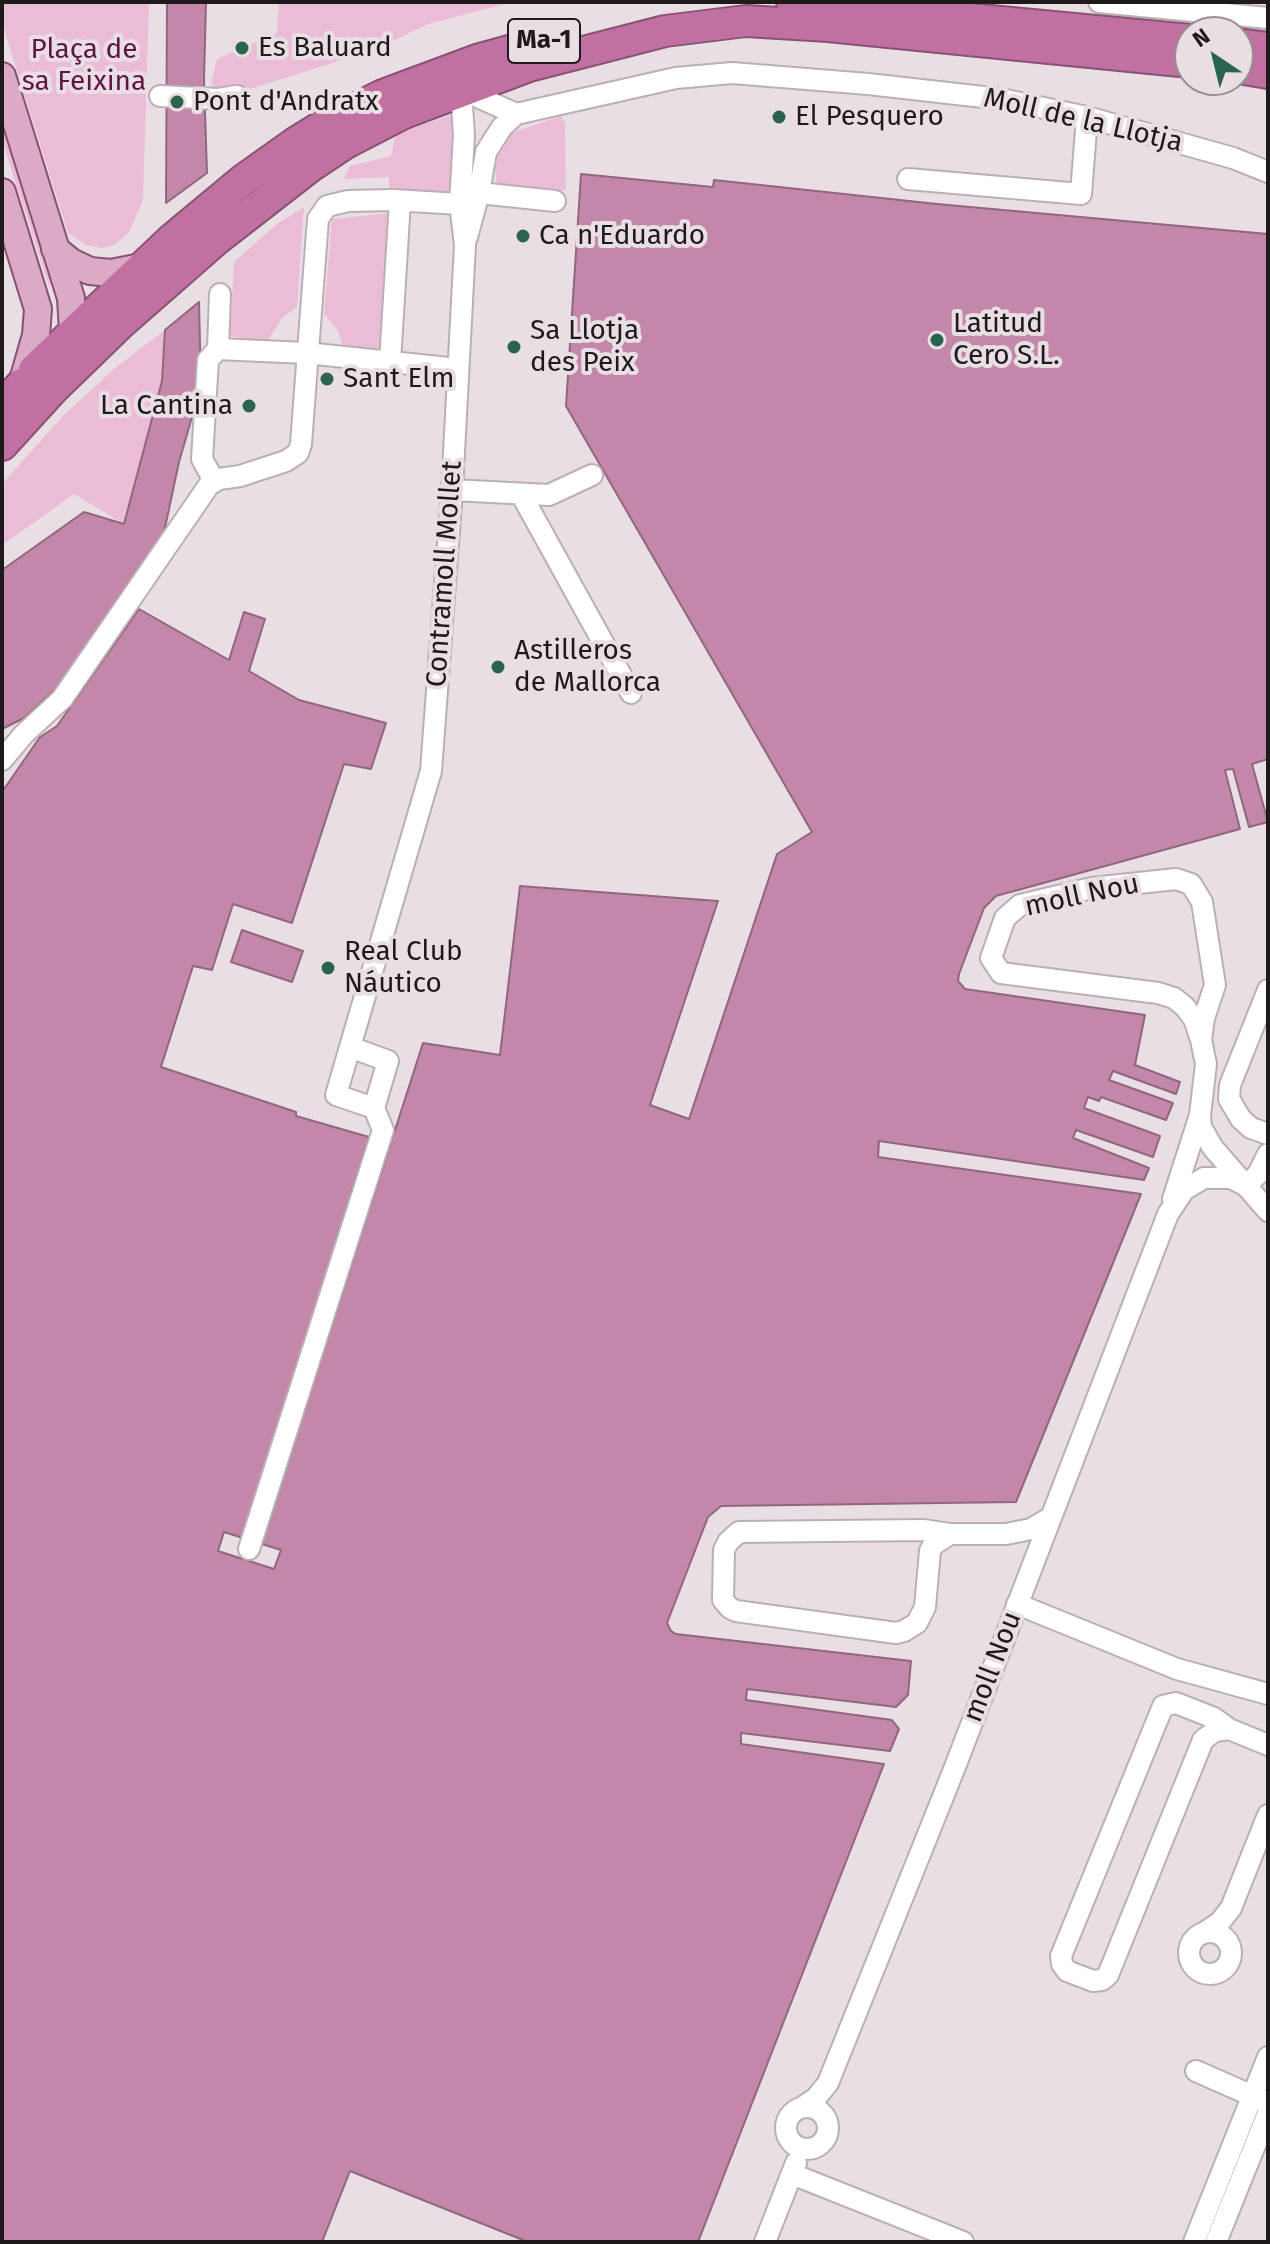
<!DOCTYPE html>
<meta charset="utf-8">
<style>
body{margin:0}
#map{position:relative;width:1270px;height:2244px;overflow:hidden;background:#eadee5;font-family:"Fira Sans",sans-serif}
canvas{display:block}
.frame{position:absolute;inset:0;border:4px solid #1e1a1c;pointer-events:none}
.north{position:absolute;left:1174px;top:16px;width:80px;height:80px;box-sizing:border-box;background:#eadee5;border:2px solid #989095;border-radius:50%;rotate:325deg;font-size:22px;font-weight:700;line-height:32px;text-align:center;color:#1e1a1c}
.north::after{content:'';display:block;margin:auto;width:28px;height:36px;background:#2b644d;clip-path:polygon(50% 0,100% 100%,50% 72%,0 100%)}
</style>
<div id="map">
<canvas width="1270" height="2244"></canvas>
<div class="frame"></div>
<div class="north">N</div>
</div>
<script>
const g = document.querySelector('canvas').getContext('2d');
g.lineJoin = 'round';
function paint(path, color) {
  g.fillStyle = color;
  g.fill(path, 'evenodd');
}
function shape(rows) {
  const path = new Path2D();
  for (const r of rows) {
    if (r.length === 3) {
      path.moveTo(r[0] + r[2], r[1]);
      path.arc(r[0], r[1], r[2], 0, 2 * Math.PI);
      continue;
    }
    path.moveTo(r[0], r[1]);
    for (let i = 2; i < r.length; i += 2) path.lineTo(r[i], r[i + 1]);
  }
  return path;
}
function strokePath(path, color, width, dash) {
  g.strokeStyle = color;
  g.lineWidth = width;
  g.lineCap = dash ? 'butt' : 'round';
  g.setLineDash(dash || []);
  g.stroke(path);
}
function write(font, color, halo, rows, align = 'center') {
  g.font = font + ' "Fira Sans",sans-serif';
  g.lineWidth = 8;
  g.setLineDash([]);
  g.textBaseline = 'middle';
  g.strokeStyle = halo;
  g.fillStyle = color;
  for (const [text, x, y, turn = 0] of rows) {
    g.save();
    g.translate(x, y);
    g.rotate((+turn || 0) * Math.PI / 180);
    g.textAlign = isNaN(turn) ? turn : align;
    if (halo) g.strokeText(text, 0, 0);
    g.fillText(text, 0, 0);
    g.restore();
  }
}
const green = shape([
 [2,2,149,2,143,200,129,232,114,245,101,248,87,245,68,233,2,23],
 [279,2,512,2,428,24,376,49,244,91,216,92,211,83,217,59,277,33],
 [2,108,57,279,49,286,2,140],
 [455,114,456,186,443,198,389,195,389,177,344,179,350,166,391,156,396,134],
 [561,116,565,123,566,190,497,189,494,154,502,136],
 [304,207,297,307,282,318,267,342,230,336,234,262,277,224],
 [391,213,379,349,343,346,338,331,324,314,332,219],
 [165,330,162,381,124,524,74,494,2,545,2,484,61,418,115,368]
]);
const water = shape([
 [167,2,206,2,204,80,207,173,166,203,167,2],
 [581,174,713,187,714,180,937,204,1268,234,1268,759,1252,764,1268,822,1249,827,1233,769,1225,770,1240,829,996,896,984,908,959,974,958,981,965,989,1145,1015,1135,1065,1180,1082,1176,1094,1113,1071,1109,1080,1173,1103,1166,1120,1101,1097,1099,1101,1088,1097,1084,1108,1160,1136,1153,1157,1076,1130,1073,1138,1149,1168,1144,1180,879,1141,878,1157,1141,1194,1016,1502,721,1506,708,1517,667,1623,671,1631,676,1634,911,1661,908,1695,896,1707,747,1689,746,1700,892,1720,899,1729,890,1751,741,1733,741,1744,884,1764,698,2242,528,2242,350,2171,322,2242,2,2242,2,792,40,737,57,726,139,609,229,660,244,612,265,619,249,671,299,700,386,723,371,769,344,764,292,923,233,904,212,970,193,966,161,1067,296,1112,296,1116,369,1137,243,1538,224,1532,218,1551,274,1569,281,1550,262,1544,423,1043,500,1055,520,886,718,901,650,1105,689,1119,777,854,812,832,566,406,581,174],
 [199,302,201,386,179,462,163,537,58,687,24,718,2,729,2,570,84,512,124,524,162,381,165,330,199,302],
 [242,930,303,951,292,982,231,962,242,930]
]);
const minor = shape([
 [1099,2,1268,18],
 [458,88,516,114,676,78,732,73,868,84,1001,99,1087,117,1233,158,1268,172],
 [160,96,218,99,237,96],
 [908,179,1081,194,1087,117],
 [479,193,555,201],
 [467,237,479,193,486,152,502,127,516,114],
 [220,294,218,349,306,353,458,369],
 [390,362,400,201],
 [214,481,202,459,208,360,218,349],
 [452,490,549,495,592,475],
 [521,494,631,693],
 [2,760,24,734,62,699,209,485,219,479,240,476,286,461,298,453,301,444,318,219,327,206,348,201,393,200,460,204],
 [1268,990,1230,1085,1229,1099,1241,1119,1251,1128,1268,1134],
 [1201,1040,1204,1018,1215,985,1202,902,1191,884,1176,879,1092,888,1020,905,1005,918,991,958,1001,973,1158,993,1174,998,1185,1007,1194,1019,1201,1040,1206,1064,1200,1115,1201,1127,1213,1148,1268,1211],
 [350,1047,431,771,452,490,465,245,460,204,464,135,461,90],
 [350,1047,388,1061,374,1108,336,1095,350,1047],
 [1246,1186,1258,1174,1268,1154],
 [1173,1199,1200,1115],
 [950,1534,933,1545,930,1551,925,1607,917,1623,904,1631,896,1633,736,1611,730,1608,723,1600,724,1550,728,1542,739,1532,923,1530,950,1534,1006,1534,1031,1529,1050,1518],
 [249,1549,383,1130,374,1108],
 [1017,1604,1177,1669,1268,1694],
 [1229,1729,1215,1731,1203,1740,1108,1975,1102,1980,1093,1981,1067,1971,1062,1964,1061,1956,1163,1706,1176,1703,1214,1718,1229,1729,1268,1745],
 [1210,1953,21],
 [1204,1933,1220,1922,1231,1908,1268,1815],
 [1196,2071,1264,2101],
 [807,2128,21],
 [801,2108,816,2098,828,2083,953,1772,1168,1214,1184,1190,1204,1178,1231,1178,1246,1186],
 [792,2174,963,2242],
 [765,2242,796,2163],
 [1194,2242,1268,2057],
 [1216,2242,1268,2113]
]);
const major = shape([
 [2,76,71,298,73,332,70,345],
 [2,192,38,309,36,335,22,384],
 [55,249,71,262,90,271,111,273,141,267]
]);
const highway = shape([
 [792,2,1190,40],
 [1238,44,1268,48],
 [1238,68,1268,73],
 [34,370,172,239,243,180,295,143,329,122,383,95,477,60,549,40],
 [2,406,22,384],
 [2,445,53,389,120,324,217,239,311,166,344,144,404,113,529,66,665,31,746,21,828,26,1190,62]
]);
const markers = [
 [242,48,8,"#2b644d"],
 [177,102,8,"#2b644d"],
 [779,117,8,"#2b644d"],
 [523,236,8,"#2b644d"],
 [937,340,8,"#2b644d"],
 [514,347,8,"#2b644d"],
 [327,379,8,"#2b644d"],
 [249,406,8,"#2b644d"],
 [498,667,8,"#2b644d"],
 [328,968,8,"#2b644d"]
];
const shields = [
 [544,41,72]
];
const shieldNames = [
 ["Ma-1",544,41]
];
const poiNames = [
 ["Es Baluard",258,48],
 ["Pont d'Andratx",193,102],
 ["El Pesquero",795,117],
 ["Ca n'Eduardo",539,236],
 ["Latitud",953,324],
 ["Cero S.L.",953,356],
 ["Sa Llotja",530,331],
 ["des Peix",530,363],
 ["Sant Elm",343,379],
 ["La Cantina",233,406,"right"],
 ["Astilleros",514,651],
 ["de Mallorca",514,683],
 ["Real Club",344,952],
 ["Náutico",344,984]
];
const parkNames = [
 ["Plaça de",84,50],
 ["sa Feixina",84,82]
];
const streetNames = [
 ["Moll de la Llotja",1083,121,13],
 ["Contramoll Mollet",445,574,-86],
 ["moll Nou",1082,896,-12],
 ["moll Nou",993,1667,-69]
];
paint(green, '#ebbcd6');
paint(water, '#c287a9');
strokePath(water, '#91667f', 2);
strokePath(minor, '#baafb5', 24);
strokePath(major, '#885372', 30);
strokePath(highway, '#885372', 34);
strokePath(minor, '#fff', 20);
strokePath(major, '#daaac7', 26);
strokePath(highway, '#c171a1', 30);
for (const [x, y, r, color] of markers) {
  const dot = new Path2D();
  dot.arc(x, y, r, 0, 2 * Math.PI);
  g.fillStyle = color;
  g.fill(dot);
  strokePath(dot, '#eadee5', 3);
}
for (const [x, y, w] of shields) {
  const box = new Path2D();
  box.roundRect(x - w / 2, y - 22, w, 44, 6);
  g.fillStyle = '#eadee5';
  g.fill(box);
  strokePath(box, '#1e1a1c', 2);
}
write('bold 26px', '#1e1a1c', null, shieldNames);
write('28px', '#1e1a1c', '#eadee5', poiNames, 'left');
write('28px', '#5d1746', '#eadee5', parkNames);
write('28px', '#1e1a1c', '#eadee5', streetNames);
</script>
